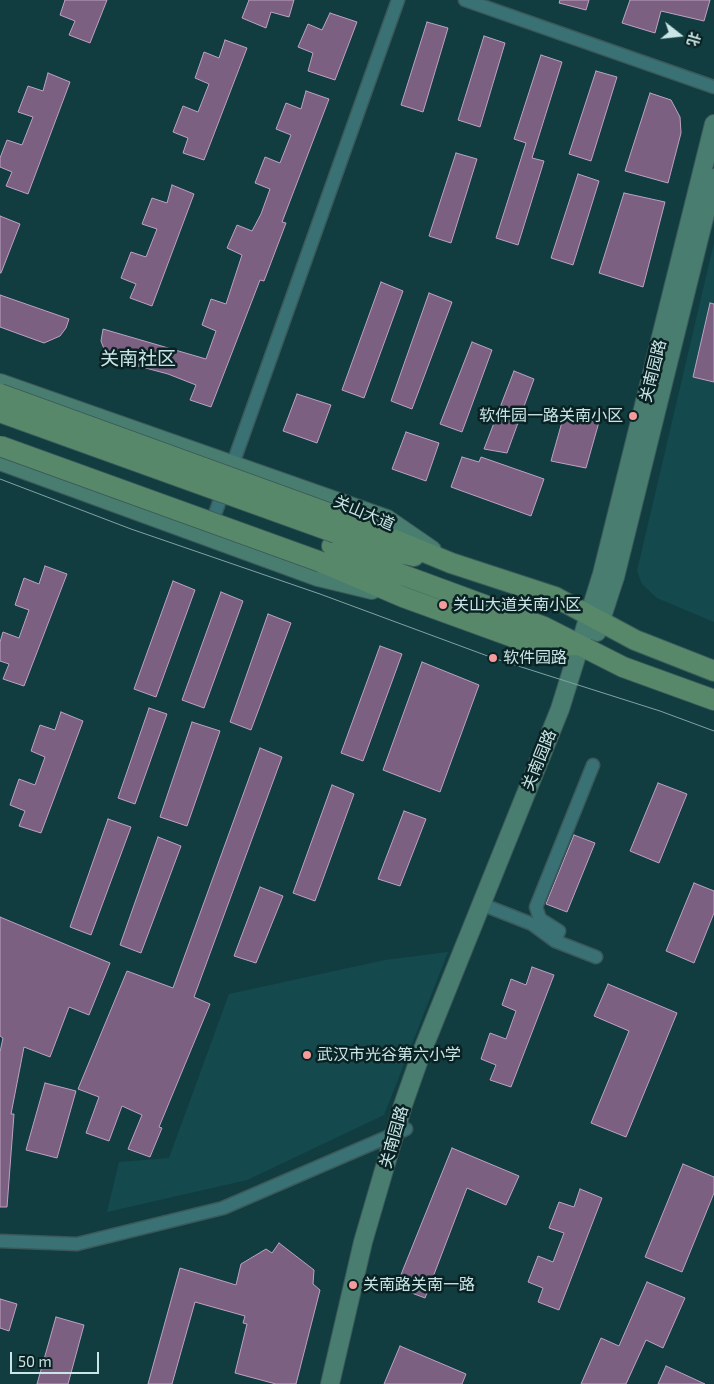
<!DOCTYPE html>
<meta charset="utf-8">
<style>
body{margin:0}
#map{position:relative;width:714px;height:1384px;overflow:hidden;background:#123d40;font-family:"Exo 2","Noto Sans SC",sans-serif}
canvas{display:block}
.north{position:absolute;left:654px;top:10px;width:50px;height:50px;-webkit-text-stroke:4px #0a2223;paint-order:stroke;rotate:106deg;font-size:14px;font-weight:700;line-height:20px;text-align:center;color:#c9e5e6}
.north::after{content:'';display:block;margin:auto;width:18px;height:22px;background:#c9e5e6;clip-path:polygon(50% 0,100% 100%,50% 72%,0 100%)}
.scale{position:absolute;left:10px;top:1352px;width:89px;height:22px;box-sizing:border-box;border:2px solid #c9e5e6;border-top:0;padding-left:6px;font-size:15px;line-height:18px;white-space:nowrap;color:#c9e5e6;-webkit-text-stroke:4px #0a2223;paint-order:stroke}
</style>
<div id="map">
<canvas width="714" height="1384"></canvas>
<div class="north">北</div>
<div class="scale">50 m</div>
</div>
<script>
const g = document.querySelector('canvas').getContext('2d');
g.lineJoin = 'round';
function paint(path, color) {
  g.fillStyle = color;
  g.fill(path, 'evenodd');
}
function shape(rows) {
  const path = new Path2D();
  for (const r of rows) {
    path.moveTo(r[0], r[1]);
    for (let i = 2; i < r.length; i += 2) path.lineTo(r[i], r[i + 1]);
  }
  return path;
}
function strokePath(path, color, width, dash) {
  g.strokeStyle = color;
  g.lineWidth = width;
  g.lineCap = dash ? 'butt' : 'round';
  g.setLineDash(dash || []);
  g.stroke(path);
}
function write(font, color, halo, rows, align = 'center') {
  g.font = font + ' "Exo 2","Noto Sans SC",sans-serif';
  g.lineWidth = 5;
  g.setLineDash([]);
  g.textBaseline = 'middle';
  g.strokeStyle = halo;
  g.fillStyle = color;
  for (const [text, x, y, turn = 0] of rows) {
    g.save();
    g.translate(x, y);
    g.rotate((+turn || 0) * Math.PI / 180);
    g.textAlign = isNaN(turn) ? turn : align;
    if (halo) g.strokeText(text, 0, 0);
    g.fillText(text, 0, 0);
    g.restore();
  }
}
const built = shape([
 [714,243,714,622,657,598,642,584,637,571],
 [448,952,384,1115,247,1180,107,1212,119,1162,169,1158,229,994,385,960]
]);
const building = shape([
 [65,0,107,0,90,43,69,35,75,21,60,15,65,0],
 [249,0,294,0,289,17,271,12,266,28,242,18,249,0],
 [560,0,589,0,586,10,559,3,560,0],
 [630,0,710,0,704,21,661,11,655,33,622,23,630,0],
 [330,13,357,22,335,80,308,71,313,53,298,47,308,24,322,30,330,13],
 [427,22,448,28,423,112,401,105,427,22],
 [484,36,505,43,480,127,458,120,484,36],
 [225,40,247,48,204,160,183,153,188,138,173,132,183,106,198,112,209,84,195,78,204,52,219,58,225,40],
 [541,55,562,62,532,158,544,161,518,245,496,238,526,143,514,139,541,55],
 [596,71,617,77,591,161,569,154,596,71],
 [48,73,70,82,28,194,6,186,12,172,0,167,0,158,7,140,22,145,33,117,18,112,28,86,43,91,48,73],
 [306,91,329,99,282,222,286,223,264,281,260,280,211,407,190,400,196,385,168,374,112,359,106,354,101,341,103,329,206,359,216,331,202,325,211,299,226,304,242,255,227,248,237,225,252,231,261,214,270,189,255,183,265,157,280,163,291,135,276,129,286,103,301,109,306,91],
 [650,93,671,100,680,117,681,133,668,183,625,171,650,93],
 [456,153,477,159,451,243,429,236,456,153],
 [578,174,599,181,573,265,551,258,578,174],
 [172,185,194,194,152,306,130,298,136,284,121,278,131,252,146,257,157,229,142,224,152,198,167,203,172,185],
 [624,193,665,202,643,287,599,273,624,193],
 [0,216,20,224,1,273,0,273,0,216],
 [381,282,403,291,364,398,342,390,381,282],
 [429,293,452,302,412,409,391,401,429,293],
 [0,295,69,319,66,328,60,336,44,343,0,327,0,295],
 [710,303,714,304,714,382,693,377,710,303],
 [472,342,492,350,462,432,440,424,472,342],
 [514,371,534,379,507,453,484,449,514,371],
 [297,394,331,405,317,443,283,431,297,394],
 [564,415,599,422,586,468,551,461,564,415],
 [406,432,439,443,426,481,392,469,406,432],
 [462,457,479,462,481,457,544,479,531,516,451,487,462,457],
 [45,566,67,574,24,686,3,679,9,664,0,661,0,642,3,632,19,638,29,610,15,605,24,578,39,584,45,566],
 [173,581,195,590,156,697,134,689,173,581],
 [221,592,243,601,204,708,182,700,221,592],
 [268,614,291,623,251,730,230,722,268,614],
 [380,646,402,654,363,761,341,753,380,646],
 [422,662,479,685,440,792,383,770,422,662],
 [149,708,167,714,135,804,118,798,149,708],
 [61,712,83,721,41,833,19,826,25,811,10,805,19,779,35,785,45,757,31,751,40,725,55,730,61,712],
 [192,722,220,731,187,826,160,817,192,722],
 [260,748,282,757,194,997,210,1004,159,1127,162,1128,150,1157,128,1149,142,1115,122,1106,109,1141,86,1133,99,1097,78,1089,127,971,173,988,260,748],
 [658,783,687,794,659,863,630,851,658,783],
 [332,785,354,794,315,901,293,893,332,785],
 [404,811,426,819,400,886,378,879,404,811],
 [108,819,131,827,91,935,70,927,108,819],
 [574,835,595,843,567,912,546,904,574,835],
 [158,837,181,846,141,953,120,945,158,837],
 [694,883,714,891,714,913,694,963,666,951,694,883],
 [260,887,283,896,256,963,234,956,260,887],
 [0,917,110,963,89,1015,69,1007,50,1057,24,1047,11,1114,14,1114,7,1207,0,1207,0,1052,3,1038,0,1036,0,917],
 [532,967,554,975,511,1087,490,1080,496,1065,481,1059,490,1033,506,1039,516,1011,502,1005,511,979,526,985,532,967],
 [608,984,677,1013,626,1137,591,1123,629,1031,594,1016,608,984],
 [45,1083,76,1091,57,1158,26,1150,45,1083],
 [452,1148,519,1176,506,1205,467,1188,425,1298,396,1287,452,1148],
 [683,1164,714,1177,714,1193,682,1272,645,1257,683,1164],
 [580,1189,602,1198,559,1310,538,1302,543,1288,528,1282,538,1256,553,1262,564,1233,549,1228,559,1202,574,1207,580,1189],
 [279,1243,314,1270,313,1284,320,1290,296,1384,276,1384,235,1373,247,1324,243,1323,245,1316,195,1302,172,1384,148,1384,180,1268,236,1285,241,1264,266,1249,272,1253,279,1243],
 [647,1282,685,1298,663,1348,646,1340,626,1384,581,1384,601,1338,619,1346,647,1282],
 [0,1299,17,1304,9,1331,0,1328,0,1299],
 [56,1317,84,1325,68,1384,37,1384,56,1317],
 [400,1346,466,1374,462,1384,384,1384,400,1346],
 [666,1366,705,1384,658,1384,666,1366]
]);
const street = shape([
 [465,0,714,87],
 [210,528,398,0],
 [481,904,532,924,555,941,596,957],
 [555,941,559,931,540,919,536,907,593,765],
 [0,1241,77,1244,223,1208,406,1129]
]);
const secondary = shape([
 [0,383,387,519,432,550],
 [0,461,318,577,372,590],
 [597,632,615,577,714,178],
 [330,1384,363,1242,403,1105,421,1054,560,709,602,574,714,124]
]);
const primary = shape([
 [342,518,451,563,555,597,635,640,714,671],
 [336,533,375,548,414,556],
 [332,546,373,564,544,627,623,667,714,700],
 [321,562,403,597,538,646,578,645]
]);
const tram = shape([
 [0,479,131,529,320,594,493,658,660,711,714,731]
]);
const primaryBridge = shape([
 [0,394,342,518],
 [0,412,336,533],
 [0,446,321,562]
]);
const markers = [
 [633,416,5,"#f59b9b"],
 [443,605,5,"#f59b9b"],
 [493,658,5,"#f59b9b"],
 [307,1055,5,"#f59b9b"],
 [353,1285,5,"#f59b9b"]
];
const streetNames = [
 ["关南园路",653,371,-76],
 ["关山大道",364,513,23],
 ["关南园路",539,760,-68],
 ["关南园路",394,1137,-74]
];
const poiNames = [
 ["软件园一路关南小区",623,416,"right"],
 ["关山大道关南小区",453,605],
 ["软件园路",503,658],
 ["武汉市光谷第六小学",317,1055],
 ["关南路关南一路",363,1285]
];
const quarterNames = [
 ["关南社区",138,359]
];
paint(built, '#144a4d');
paint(building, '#7b6081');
strokePath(building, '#bea1c4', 1);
strokePath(street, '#3b595a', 15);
strokePath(secondary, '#3b595a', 20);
strokePath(primary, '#3b595a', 22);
strokePath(street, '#397174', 12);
strokePath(secondary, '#487d6f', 18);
strokePath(primary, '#578869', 20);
strokePath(tram, '#80a2a4', 1);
strokePath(primaryBridge, '#3b595a', 22, []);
strokePath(primaryBridge, '#578869', 20);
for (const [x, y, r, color] of markers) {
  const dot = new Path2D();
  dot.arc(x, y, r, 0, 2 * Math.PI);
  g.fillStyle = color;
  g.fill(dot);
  strokePath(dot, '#0a2223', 2);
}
write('16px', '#c9e5e6', '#0a2223', streetNames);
write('16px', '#c9e5e6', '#0a2223', poiNames, 'left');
write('19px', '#c9e5e6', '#0a2223', quarterNames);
</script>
